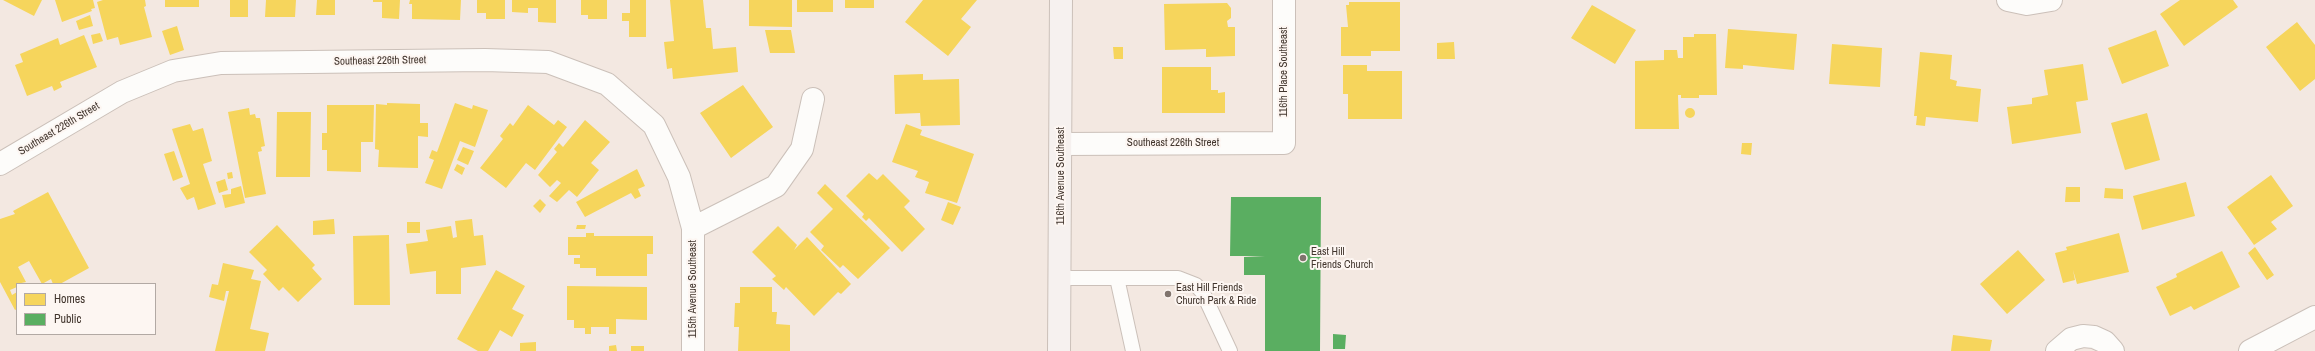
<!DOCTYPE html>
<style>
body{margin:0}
#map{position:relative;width:2315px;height:351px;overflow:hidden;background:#f3e8e1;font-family:"Archivo Narrow",sans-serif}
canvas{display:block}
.legend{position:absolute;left:16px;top:283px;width:140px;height:52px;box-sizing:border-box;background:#fdf6f2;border:1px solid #b2a9a4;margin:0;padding:5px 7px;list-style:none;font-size:12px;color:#42362e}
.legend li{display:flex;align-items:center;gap:8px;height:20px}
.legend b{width:20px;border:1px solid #b2a9a4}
</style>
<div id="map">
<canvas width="2315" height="351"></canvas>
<ul class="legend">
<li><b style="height:11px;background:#f6d55c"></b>Homes</li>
<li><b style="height:11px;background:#5aae61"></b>Public</li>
</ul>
</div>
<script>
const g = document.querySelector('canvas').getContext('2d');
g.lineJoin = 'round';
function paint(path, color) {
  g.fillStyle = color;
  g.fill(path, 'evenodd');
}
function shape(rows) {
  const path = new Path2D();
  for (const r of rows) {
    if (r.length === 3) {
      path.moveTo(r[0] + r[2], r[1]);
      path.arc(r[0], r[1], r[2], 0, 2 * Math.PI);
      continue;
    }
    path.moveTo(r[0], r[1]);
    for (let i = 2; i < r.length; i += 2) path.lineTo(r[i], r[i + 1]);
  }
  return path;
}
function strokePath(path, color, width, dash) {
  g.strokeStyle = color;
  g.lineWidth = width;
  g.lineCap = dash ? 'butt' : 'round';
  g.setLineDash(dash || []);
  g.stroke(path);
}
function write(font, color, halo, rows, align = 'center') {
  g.font = font + ' "Archivo Narrow",sans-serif';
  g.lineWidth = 4;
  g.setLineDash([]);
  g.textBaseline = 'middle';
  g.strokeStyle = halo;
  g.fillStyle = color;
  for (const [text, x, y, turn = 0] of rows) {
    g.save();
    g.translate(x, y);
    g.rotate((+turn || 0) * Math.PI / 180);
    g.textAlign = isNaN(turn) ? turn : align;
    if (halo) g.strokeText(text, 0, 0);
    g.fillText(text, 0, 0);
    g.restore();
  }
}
const homes = shape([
 [3,0,42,0,34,16],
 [55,0,93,0,95,8,91,9,92,11,62,22],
 [103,0,145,0,146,6,144,7,152,37,120,45,118,37,107,40,97,2],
 [165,0,199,0,199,7,165,7],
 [230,0,248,0,248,17,230,17],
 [266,0,296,0,295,17,265,17],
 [317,0,335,0,335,15,316,15],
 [373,0,400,0,399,19,382,18,382,2,373,2],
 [410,0,461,0,460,20,412,19,412,4,409,4],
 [477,0,505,0,505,19,486,19,486,13,477,13],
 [512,0,556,0,556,23,538,22,538,8,528,8,528,13,512,12],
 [581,0,607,0,607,19,588,19,588,15,581,15],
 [630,0,646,0,646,37,629,37,629,21,622,21,622,13,630,13],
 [670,0,703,0,706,28,711,28,713,49,736,47,738,72,673,79,672,68,667,69,664,42,674,41],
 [749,0,792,0,792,27,749,26],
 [797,0,833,0,833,12,797,12],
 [845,0,874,0,874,8,845,8],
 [923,0,977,0,961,19,971,27,948,56,905,22],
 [2180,0,2233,0,2238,7,2184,46,2160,14],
 [1349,2,1400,2,1400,51,1371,51,1371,56,1341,56,1341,27,1348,27,1346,5,1349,5],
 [1227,3,1231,8,1231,18,1227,21,1228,27,1235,27,1235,56,1206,57,1206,49,1165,50,1164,4],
 [1592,5,1636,30,1615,64,1571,38],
 [90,15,93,26,79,30,76,21],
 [2297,22,2315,45,2315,79,2300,91,2266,47],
 [177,26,184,50,170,55,162,31],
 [1728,29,1797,34,1794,70,1743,65,1743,69,1725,68],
 [765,30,791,30,795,53,770,53],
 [2156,30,2169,66,2122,84,2108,48],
 [100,33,103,41,93,44,91,35],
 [1694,34,1716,34,1717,95,1699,95,1699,98,1681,98,1681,95,1678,95,1679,129,1635,129,1635,61,1664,60,1664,50,1677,50,1678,58,1683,58,1683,37,1694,37],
 [84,35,97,67,60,82,62,87,54,91,52,86,27,96,15,65,23,62,20,54,58,38,60,45],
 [1454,42,1455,59,1437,59,1437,43],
 [1832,44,1882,48,1880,87,1829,84],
 [1113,47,1123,47,1123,59,1114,59],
 [1920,52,1952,55,1950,79,1957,81,1956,86,1981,89,1978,122,1926,117,1925,126,1916,125,1917,116,1914,116],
 [2083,64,2088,100,2076,102,2081,133,2012,144,2007,107,2032,104,2032,98,2048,95,2044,70],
 [1343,65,1367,65,1367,71,1402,71,1402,119,1348,119,1348,94,1343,94],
 [1162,67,1211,67,1211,90,1218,90,1218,93,1225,92,1225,113,1162,113],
 [923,74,923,80,959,79,960,125,921,126,920,113,895,114,894,75],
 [743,85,773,127,731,158,700,113],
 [387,103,420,104,420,123,428,123,428,137,418,136,418,168,378,167,379,150,375,149,376,104,387,105],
 [455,103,472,109,473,105,488,110,475,147,460,141,442,189,425,183,434,160,429,158,432,150,437,152],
 [327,105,374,105,373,142,361,142,361,172,327,171,327,150,322,150,322,133,327,133],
 [528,105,554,125,558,120,567,127,535,170,526,163,506,188,480,168,503,139,500,136,510,123,513,126],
 [249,108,250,115,255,114,256,118,260,118,265,146,261,147,262,151,258,152,266,194,245,198,228,112],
 [1690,113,5],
 [277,112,311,112,310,177,276,177],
 [2147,113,2160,160,2125,170,2111,123],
 [585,120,610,142,591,163,599,170,577,197,569,190,557,202,549,196,561,183,557,180,550,187,538,175,557,152,554,149,559,143,563,147],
 [190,124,193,131,203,128,212,161,203,164,216,204,198,210,194,197,187,200,180,188,190,184,172,129],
 [906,124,922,130,920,135,974,154,957,203,925,193,929,182,915,177,918,171,892,162],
 [1742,143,1752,143,1751,155,1741,154],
 [463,147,474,151,468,165,457,160],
 [174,151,183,177,173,181,164,154],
 [457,164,465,168,462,175,454,170],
 [637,169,645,186,638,189,641,196,635,199,631,193,585,217,576,202],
 [232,172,233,178,228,179,227,173],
 [869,173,877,180,883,174,910,201,904,207,925,229,902,252,869,218,866,221,862,217,864,214,846,196],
 [2271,175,2293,206,2271,222,2277,229,2254,245,2227,207],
 [225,179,228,190,219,193,216,182],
 [2186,182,2195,216,2142,230,2133,196],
 [825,184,890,248,858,279,843,265,840,268,821,250,824,246,810,232,833,209,817,193],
 [241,186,245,203,225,208,222,195,231,194,231,189],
 [2066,187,2080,187,2080,202,2065,202],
 [2105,188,2123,189,2123,199,2104,198],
 [48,192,89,268,60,284,53,284,51,279,42,284,29,261,18,267,26,282,17,284,17,287,10,290,12,295,17,292,17,309,15,310,0,282,0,219,15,214,13,211],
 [540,199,546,205,540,213,533,206],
 [948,202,961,207,953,225,941,220],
 [334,219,335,234,313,235,313,221],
 [472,219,474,236,483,235,486,265,461,268,461,294,436,294,436,271,410,274,406,244,428,241,426,230,451,226,453,238,457,237,455,221],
 [407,222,420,222,420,233,407,233],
 [277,225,315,265,312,268,322,279,298,302,283,287,279,291,263,274,267,270,249,252],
 [577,225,586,225,585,229,576,229],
 [778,226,797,245,794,250,807,237,851,284,841,294,838,292,814,316,786,287,784,290,772,279,776,276,752,252],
 [586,233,594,233,594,236,653,236,653,254,647,254,647,276,596,276,596,268,580,268,580,264,574,264,574,258,580,258,580,255,568,255,568,237,586,237],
 [2119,233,2129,272,2077,284,2073,270,2075,280,2063,283,2055,253,2067,250,2066,247],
 [389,235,390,305,354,305,353,236],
 [2255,247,2274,275,2267,280,2248,253],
 [2018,250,2045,280,2007,314,1980,284],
 [2222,251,2240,287,2194,310,2191,306,2170,316,2156,287,2177,277,2176,274],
 [223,263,254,270,251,279,261,281,250,329,269,333,265,351,215,351,229,291,226,291,224,301,209,297,212,284,218,285],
 [496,270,525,286,512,309,524,315,512,337,500,330,488,351,478,351,457,339],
 [567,286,647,287,647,320,616,319,616,334,609,334,609,327,591,327,591,334,585,334,585,328,574,328,574,320,567,320],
 [740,287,772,287,772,312,777,312,776,324,790,325,790,351,738,351,739,327,734,327,735,303,740,303],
 [1953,335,1992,340,1990,351,1951,351],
 [536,342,536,351,520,351,520,343],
 [616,345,617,351,609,351,609,346],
 [631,346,644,346,644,351,631,351]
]);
const public = shape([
 [1231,197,1321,197,1320,351,1265,351,1265,275,1244,275,1244,257,1265,256,1230,256],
 [1333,334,1346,335,1345,349,1333,349]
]);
const service = shape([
 [1060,278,1178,278,1196,285,1203,293,1230,351],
 [1117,278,1133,351]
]);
const minor = shape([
 [2008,0,2027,4,2051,0],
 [1061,144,1284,143,1284,0],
 [0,164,122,92,173,71,221,63,485,60,548,62,607,84,654,125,679,177,693,228,693,351],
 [693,228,776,186,802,149,813,99],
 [2057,351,2071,339,2083,336,2094,337,2105,342,2113,351],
 [2250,351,2315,317]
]);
const secondary = shape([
 [1059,351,1061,0]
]);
const markers = [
 [1303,258,4,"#80746d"],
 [1168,294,4,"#80746d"]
];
const streetNames = [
 ["Southeast 226th Street",380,61,-1],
 ["116th Place Southeast",1284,72,-90],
 ["Southeast 226th Street",59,129,-31],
 ["Southeast 226th Street",1173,143],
 ["116th Avenue Southeast",1061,176,-90],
 ["115th Avenue Southeast",693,289,-90]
];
const poiNames = [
 ["East Hill",1311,252],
 ["Friends Church",1311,265],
 ["East Hill Friends",1176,288],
 ["Church Park & Ride",1176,301]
];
paint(homes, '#f6d55c');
paint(public, '#5aae61');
strokePath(service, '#cbc0b9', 16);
strokePath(minor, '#cbc0b9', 24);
strokePath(secondary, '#cbc0b9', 24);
strokePath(service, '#fdfcfa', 14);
strokePath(minor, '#fdfcfa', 22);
strokePath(secondary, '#f6f1ef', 22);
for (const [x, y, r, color] of markers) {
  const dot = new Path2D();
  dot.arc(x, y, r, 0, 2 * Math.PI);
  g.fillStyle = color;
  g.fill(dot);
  strokePath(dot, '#fdf6f2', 1.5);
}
write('11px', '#42362e', '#fdf6f2', streetNames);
write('11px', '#42362e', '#fdf6f2', poiNames, 'left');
</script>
